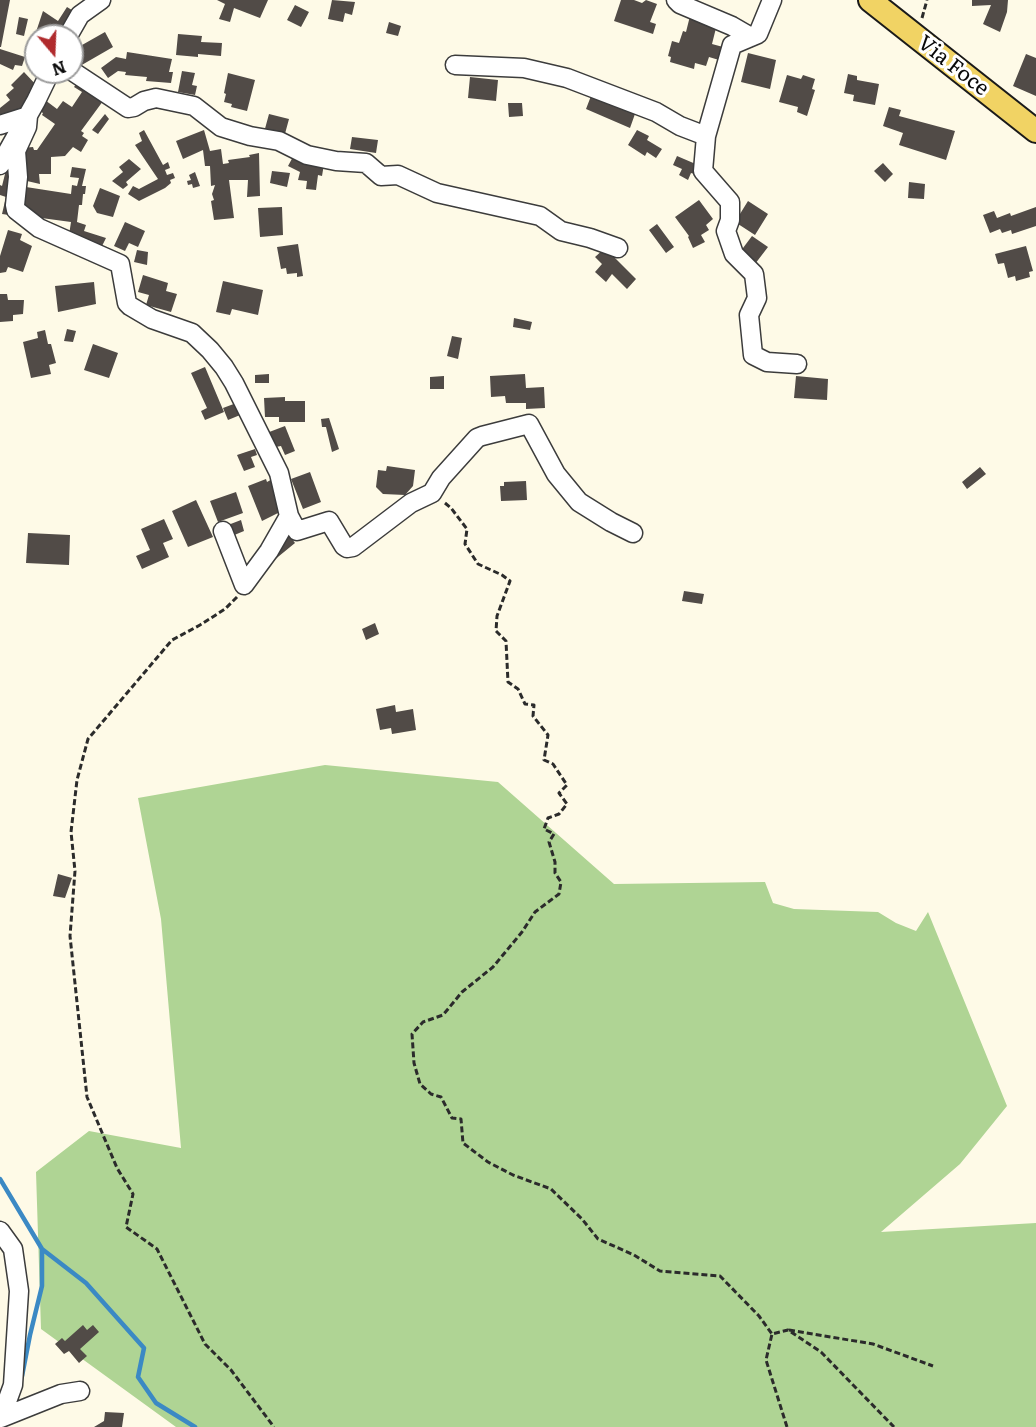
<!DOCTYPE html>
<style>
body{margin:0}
#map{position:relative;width:1036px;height:1427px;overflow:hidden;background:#fefae7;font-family:Literata,serif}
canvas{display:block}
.north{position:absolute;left:24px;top:24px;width:60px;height:60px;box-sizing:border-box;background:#fff;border:2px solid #9d9d9d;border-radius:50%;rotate:161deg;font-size:16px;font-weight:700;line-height:24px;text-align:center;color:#090909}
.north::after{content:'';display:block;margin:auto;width:21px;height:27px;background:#b02b2d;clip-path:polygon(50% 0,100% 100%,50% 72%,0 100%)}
</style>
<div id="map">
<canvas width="1036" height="1427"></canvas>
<div class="north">N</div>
</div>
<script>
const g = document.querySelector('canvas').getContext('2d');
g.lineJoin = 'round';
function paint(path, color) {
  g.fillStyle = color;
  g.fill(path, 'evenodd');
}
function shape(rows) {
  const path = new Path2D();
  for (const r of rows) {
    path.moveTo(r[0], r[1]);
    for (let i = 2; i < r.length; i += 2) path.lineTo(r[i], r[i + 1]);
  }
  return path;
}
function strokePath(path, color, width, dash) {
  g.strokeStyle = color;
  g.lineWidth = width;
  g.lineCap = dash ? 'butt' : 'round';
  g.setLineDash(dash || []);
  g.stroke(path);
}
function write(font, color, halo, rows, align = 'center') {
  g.font = font + ' Literata,serif';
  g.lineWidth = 6;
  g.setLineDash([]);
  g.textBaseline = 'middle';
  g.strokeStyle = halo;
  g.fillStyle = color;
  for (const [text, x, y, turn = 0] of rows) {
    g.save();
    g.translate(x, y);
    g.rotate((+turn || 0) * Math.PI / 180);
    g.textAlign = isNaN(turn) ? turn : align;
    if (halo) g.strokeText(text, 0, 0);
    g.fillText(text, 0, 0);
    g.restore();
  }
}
const forest = shape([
 [325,765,498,782,614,884,765,882,773,903,794,909,878,912,896,923,916,931,928,912,1007,1106,960,1164,881,1232,1036,1223,1036,1427,176,1427,41,1329,36,1172,89,1131,181,1148,161,919,138,798]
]);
const stream = shape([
 [0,1179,42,1249,86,1283,144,1348,138,1377,156,1403,195,1427],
 [22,1376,30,1335,42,1286,42,1249]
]);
const building = shape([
 [0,0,10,0,1,47,0,47],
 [217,0,268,0,260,18,234,8,230,22,219,19,225,4],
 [332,0,355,2,352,15,345,13,343,22,328,19],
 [621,0,634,0,642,3,646,0,657,4,650,22,656,24,653,34,614,21],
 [972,0,1008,0,1007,12,1000,32,983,24,991,5,972,6],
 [295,5,309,12,301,27,287,20],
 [67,7,75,12,61,36,36,36,36,45,32,44,43,11,58,21],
 [690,16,717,24,712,44,723,47,719,60,709,57,706,66,695,63,694,69,670,62,671,57,668,56,672,41,679,43,683,31,686,32],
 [19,17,28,19,24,36,16,34],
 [389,22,401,26,398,36,386,33],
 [105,32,113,47,80,66,72,62,72,53,75,49],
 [178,34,202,36,201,42,222,43,221,56,198,54,198,57,176,55],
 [0,49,25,57,22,66,15,65,13,70,0,64],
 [127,52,172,59,169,72,173,72,171,83,146,81,147,77,125,75,126,72,118,71,108,78,101,68,116,57,126,59],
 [748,53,776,60,770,89,741,82],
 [1026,54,1036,58,1036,96,1013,86],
 [182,71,195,73,192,85,197,86,195,95,178,92],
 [24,72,38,87,21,110,0,119,0,108,10,100,6,95,14,88,11,85],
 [228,73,255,80,247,111,231,107,232,104,224,102,226,94,224,93],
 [848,74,857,76,857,80,879,84,875,105,853,101,854,95,844,93],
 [787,75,801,79,803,75,815,79,812,89,815,90,807,116,797,112,798,107,779,102],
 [470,77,498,80,496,101,468,98],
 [80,79,106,97,81,131,84,133,82,136,88,140,81,152,73,147,65,156,51,157,51,174,39,174,40,184,27,181,23,178,21,148,33,147,34,150,37,150,55,124,42,115,43,113,38,110,45,100,57,109,63,101,72,107,82,92,74,87],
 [591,96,635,114,630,128,586,109],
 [508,103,522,103,523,116,509,117],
 [889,107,901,110,899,116,955,131,946,160,899,145,903,133,883,126],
 [105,114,109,119,98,134,92,130],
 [269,114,289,119,283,141,263,136],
 [144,130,163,165,168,162,170,168,165,170,167,175,173,173,175,178,170,180,171,183,165,188,139,201,128,194,133,186,139,189,158,179,135,145,142,141,139,133],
 [204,130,210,151,221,149,223,164,229,163,228,160,250,157,249,155,259,153,260,196,247,197,248,180,229,180,234,218,214,220,211,201,214,200,212,194,215,185,211,186,210,166,205,166,203,150,183,159,176,141],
 [637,130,649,136,647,140,662,149,656,158,647,152,645,156,628,145],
 [352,137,378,140,376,153,350,149],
 [294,155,324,164,322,176,318,175,316,190,306,189,307,181,298,180,300,172,288,166],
 [677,156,698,165,694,174,691,173,688,180,679,175,682,169,673,165],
 [10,157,15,188,9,215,2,214,6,197,0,195,0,185,2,186,5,174,2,173],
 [129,159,141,169,126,182,128,185,123,189,112,181,123,172,119,167],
 [883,163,893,174,885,182,874,171],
 [72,167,86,169,82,186,86,186,85,194,83,194,82,205,79,205,77,222,86,225,84,231,106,238,100,250,69,235,71,222,34,217,22,210,26,187,71,194,72,185,77,186,79,178,70,177],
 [272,171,290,173,287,187,270,183],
 [195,172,200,186,193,188,192,184,188,185,187,181,191,180,189,175],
 [909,182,925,184,924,199,908,198],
 [100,188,120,196,113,217,97,213,93,206],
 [699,200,713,219,706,225,709,230,701,235,705,242,693,248,688,237,689,236,675,217],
 [748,201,768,214,755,235,735,222],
 [282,207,283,235,260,237,258,208],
 [1036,207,1036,226,1012,234,1011,230,1002,233,1000,229,990,233,983,215,994,211,997,218,1010,213,1011,216],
 [125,222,145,231,138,247,129,243,125,251,114,246],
 [657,224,674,247,666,253,649,230],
 [8,230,22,234,20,240,32,246,23,272,8,267,6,272,0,273,0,256],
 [752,236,768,247,755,264,740,252],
 [298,244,303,276,297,277,297,273,287,274,286,268,281,269,277,247],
 [1026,246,1033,271,1029,272,1030,277,1016,281,1015,276,1008,278,1004,263,998,264,995,254],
 [605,248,636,279,627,289,612,274,606,282,595,272,602,264,595,257],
 [137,250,148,252,147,265,134,262],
 [143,275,168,283,166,291,177,294,171,312,146,305,149,295,138,292],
 [223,281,263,290,258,315,232,309,230,315,216,312],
 [94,282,96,304,58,312,55,286],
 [0,294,7,294,8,300,24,300,23,314,13,315,13,321,0,322],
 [514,318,532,322,530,330,513,327],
 [67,329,76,331,73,342,64,341],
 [45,330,48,344,51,344,56,363,49,365,51,374,31,378,23,342,38,338,37,332],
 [452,336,462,338,458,359,447,356],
 [93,344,118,353,109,378,84,370],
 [205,367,224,412,205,420,201,411,207,408,191,373],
 [269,374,269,383,255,383,255,375],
 [525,374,526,388,544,387,545,408,526,409,526,403,506,403,505,396,491,397,490,376],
 [444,376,444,389,430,389,430,377],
 [796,376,828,379,827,400,794,398],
 [285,397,285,401,305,401,305,422,279,422,279,417,265,417,264,398],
 [239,402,245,413,228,420,223,408],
 [329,418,339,449,332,452,326,427,322,427,321,419],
 [285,426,295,451,285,455,281,446,270,448,264,434],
 [255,449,257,455,251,457,255,467,244,471,237,455],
 [387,466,415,470,413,486,405,495,383,494,376,487,378,470,386,471],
 [980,467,986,474,967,489,962,482],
 [310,472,321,502,303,509,291,479],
 [274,478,282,511,262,521,248,486,266,479,267,482],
 [526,481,527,500,501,501,500,486,504,486,504,482],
 [236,492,243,513,218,522,210,501],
 [196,500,213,537,188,547,172,511],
 [164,519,173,539,163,543,169,557,142,569,136,556,150,550,141,529],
 [241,520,244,531,232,536,228,525],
 [286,531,295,543,273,561,269,557],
 [28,533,70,535,69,565,26,563],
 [684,591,704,594,702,604,682,601],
 [375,623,379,634,366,640,362,629],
 [395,705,396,712,413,709,416,730,392,734,391,728,380,730,376,709],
 [58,874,72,878,65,898,53,896],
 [83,1325,87,1330,93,1325,99,1332,80,1349,87,1356,79,1363,69,1351,64,1354,55,1344,62,1338,65,1341],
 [105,1412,124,1413,122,1427,94,1427,104,1421]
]);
const path = shape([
 [922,18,927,0],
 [445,503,451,508,467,529,465,544,478,564,502,575,510,581,497,616,496,631,506,641,508,682,518,689,525,704,534,705,533,716,548,735,544,760,553,764,567,785,559,793,567,804,559,814,548,818,544,829,554,834,549,842,555,862,555,873,561,882,559,894,535,912,522,932,493,967,462,992,443,1015,423,1022,412,1034,414,1063,420,1084,431,1094,441,1097,452,1118,461,1119,463,1143,488,1162,513,1175,551,1189,582,1219,598,1239,634,1255,660,1271,720,1276,759,1316,772,1334],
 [237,597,225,609,200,625,172,640,88,739,77,780,71,832,75,871,70,936,87,1097,117,1168,133,1194,126,1227,157,1249,205,1344,231,1370,274,1427],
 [789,1330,873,1344,933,1366],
 [787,1427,766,1360,772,1334,788,1330,821,1352,894,1427]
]);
const minor = shape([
 [676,0,680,4,732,26,751,37],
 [772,0,758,34,732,45,706,136,703,171,730,202,730,220,726,231,734,254,754,274,757,298,749,315,753,355,767,362,797,364],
 [68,36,80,15,101,0],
 [455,65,524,68,567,78,656,112,680,126,706,136],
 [72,71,128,108,134,107,144,101,156,98,194,106,221,127,250,136,279,141,307,155,336,161,366,163,381,176,398,175,437,193,540,216,561,231,590,238,618,248],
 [28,116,27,127,16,151,18,177,15,205,16,210,39,228,120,264,127,303,130,306,152,319,192,333,210,350,224,367,234,383,279,473,289,516,269,551,244,585,223,531],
 [0,125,28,116],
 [0,165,36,101,50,72],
 [289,516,297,531,329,521,344,546,347,548,353,547,411,503,432,493,441,478,477,438,482,436,529,424,556,474,579,502,611,522,633,533],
 [0,1231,13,1249,19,1291,13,1385,1,1418,61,1394,80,1391]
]);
const major = shape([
 [870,0,1036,131]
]);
const streetNames = [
 ["Via Foce",953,66,38]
];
paint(forest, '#afd494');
strokePath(stream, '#3b89c4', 4.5);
paint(building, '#514b47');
strokePath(minor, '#3c3c3c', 21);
strokePath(major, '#1a1a1a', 26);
strokePath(path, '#2b2b2b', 3, [6, 3]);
strokePath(minor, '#fff', 18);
strokePath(major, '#f1d364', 22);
write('21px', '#090909', '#fff', streetNames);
</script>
